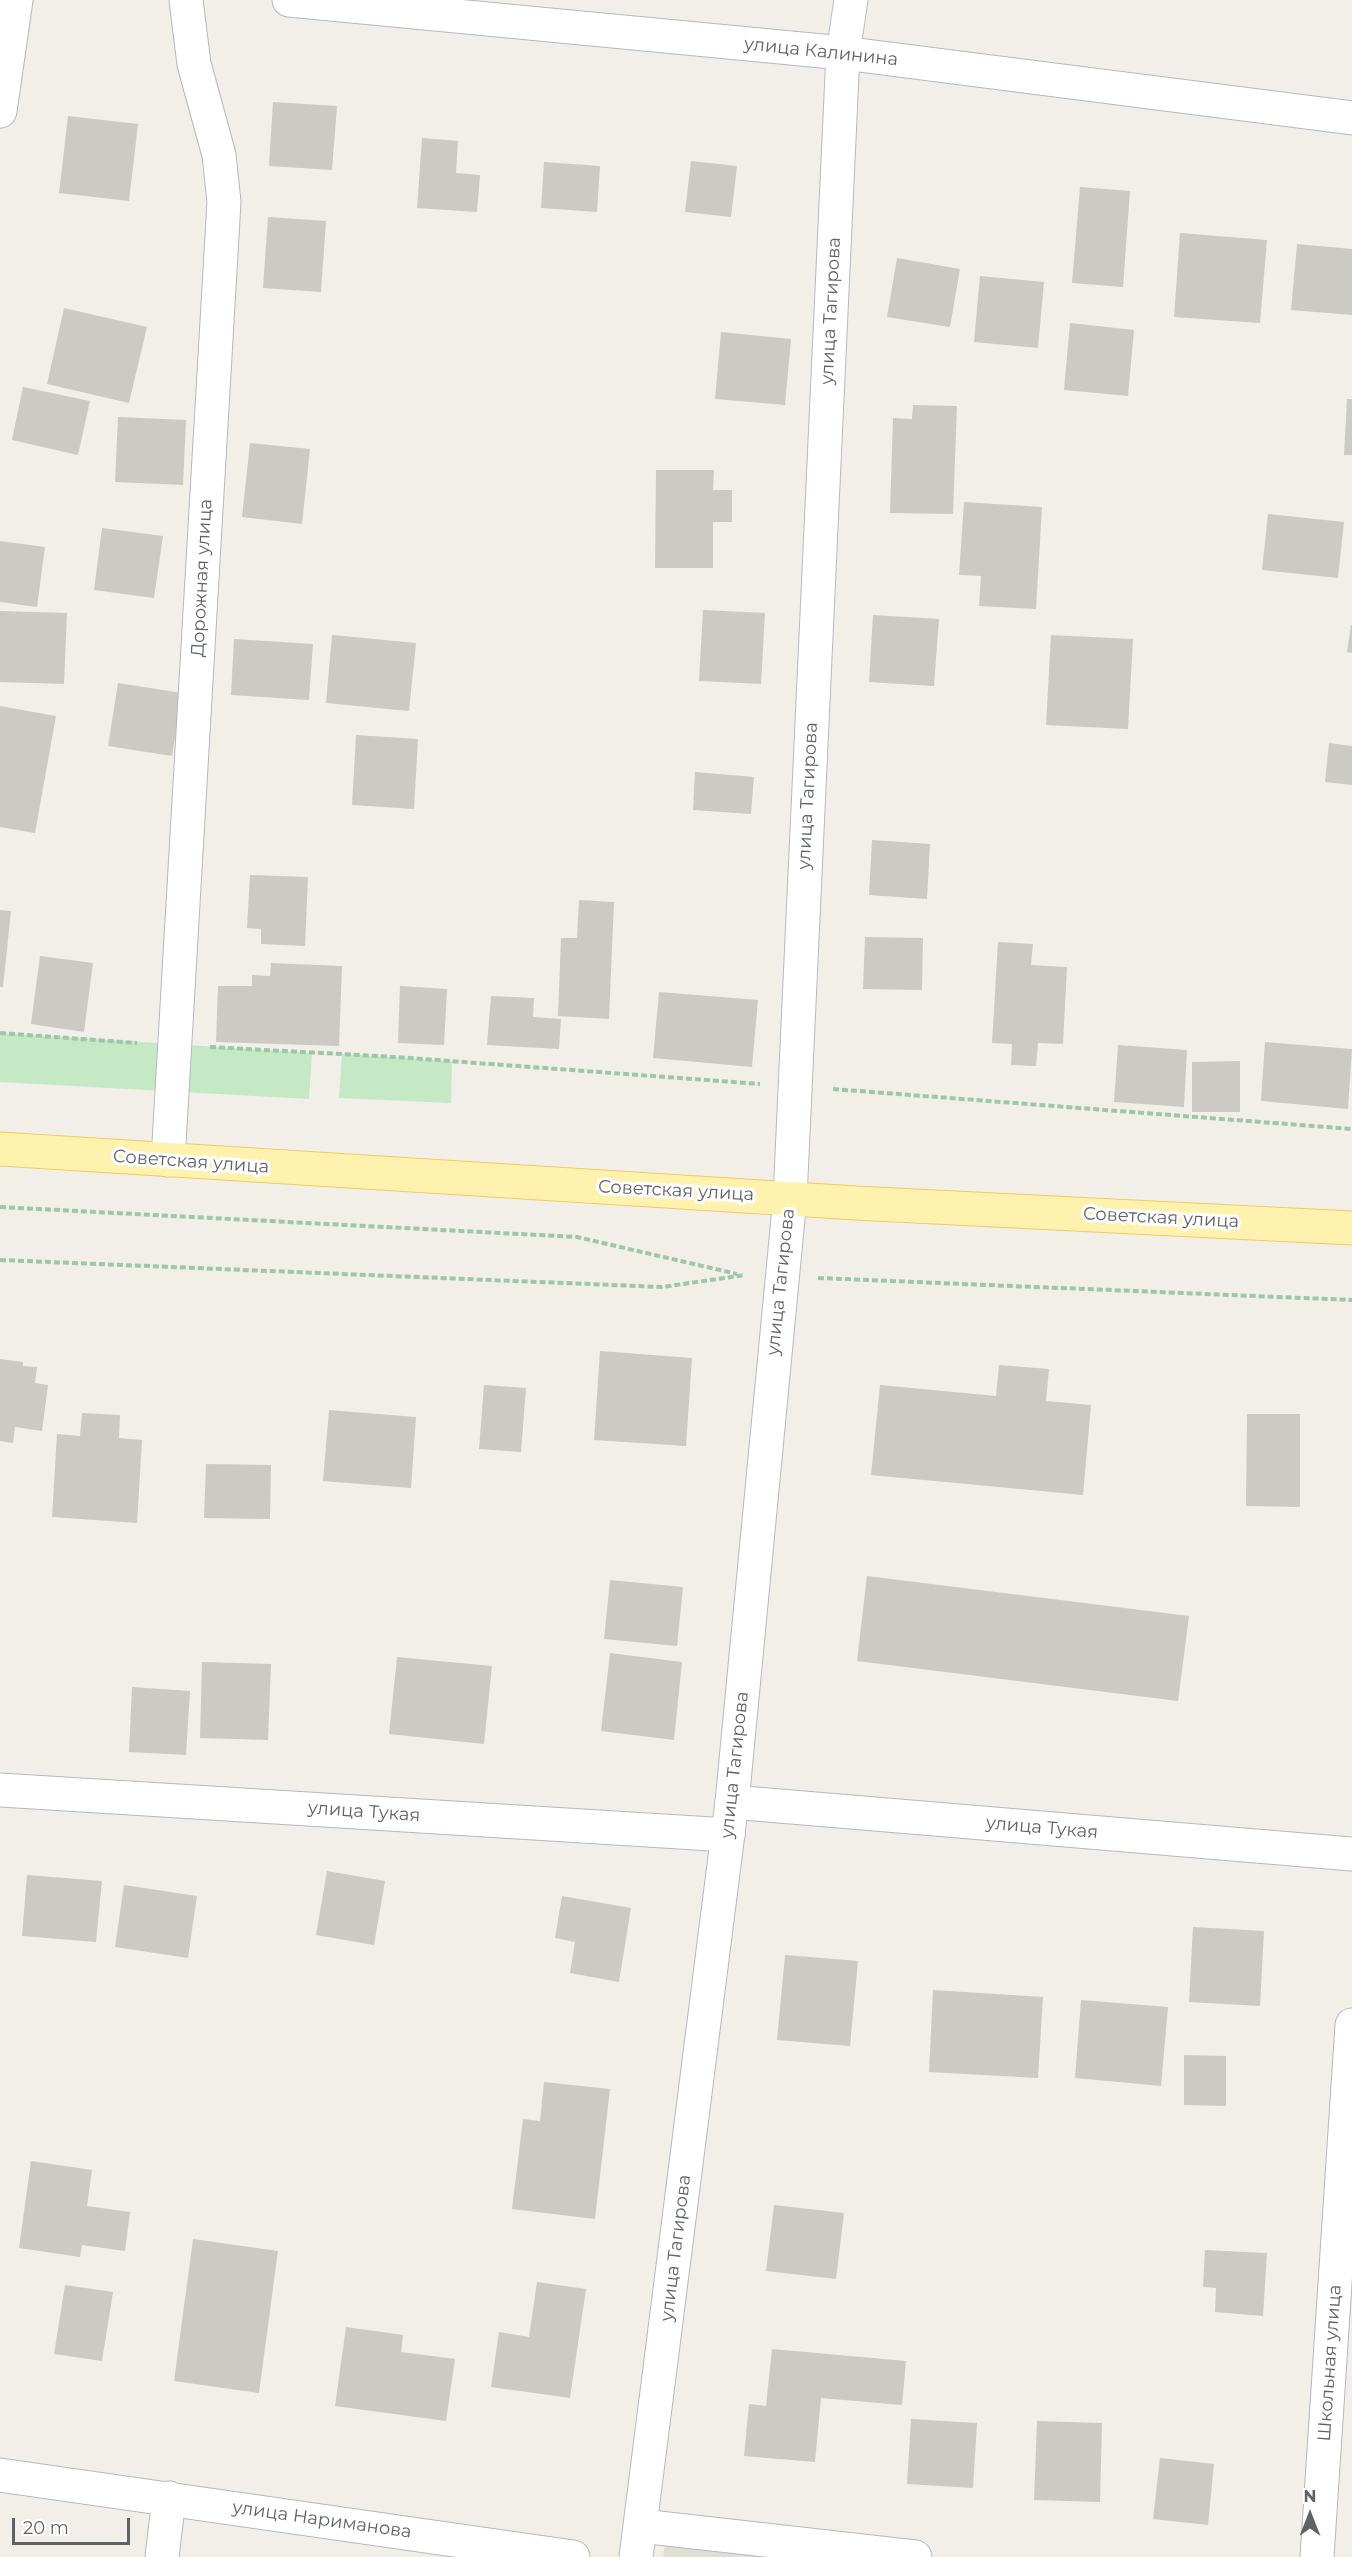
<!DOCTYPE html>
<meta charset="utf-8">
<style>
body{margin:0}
#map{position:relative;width:1352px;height:2557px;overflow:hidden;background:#f1efe8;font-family:Montserrat,sans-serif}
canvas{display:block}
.north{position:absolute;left:1280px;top:2485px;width:60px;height:60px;-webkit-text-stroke:4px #fff;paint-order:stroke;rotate:0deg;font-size:16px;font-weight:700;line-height:24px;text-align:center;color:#5f6368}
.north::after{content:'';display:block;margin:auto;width:21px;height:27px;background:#5f6368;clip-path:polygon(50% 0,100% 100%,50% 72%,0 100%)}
.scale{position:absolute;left:12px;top:2518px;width:118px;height:27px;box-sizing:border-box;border:3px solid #5f6368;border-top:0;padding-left:8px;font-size:18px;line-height:21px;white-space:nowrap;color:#5f6368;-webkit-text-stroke:4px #fff;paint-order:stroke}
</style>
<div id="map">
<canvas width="1352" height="2557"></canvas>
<div class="north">N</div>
<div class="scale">20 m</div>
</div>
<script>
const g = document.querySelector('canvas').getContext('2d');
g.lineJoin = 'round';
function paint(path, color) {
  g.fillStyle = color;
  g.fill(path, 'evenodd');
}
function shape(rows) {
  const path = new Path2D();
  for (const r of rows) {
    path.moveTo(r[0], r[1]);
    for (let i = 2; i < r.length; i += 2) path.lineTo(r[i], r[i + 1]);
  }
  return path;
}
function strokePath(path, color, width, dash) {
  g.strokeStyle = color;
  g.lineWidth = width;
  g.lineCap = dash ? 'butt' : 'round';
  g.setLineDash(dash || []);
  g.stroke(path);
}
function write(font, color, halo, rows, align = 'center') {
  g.font = font + ' Montserrat,sans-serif';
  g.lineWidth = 6;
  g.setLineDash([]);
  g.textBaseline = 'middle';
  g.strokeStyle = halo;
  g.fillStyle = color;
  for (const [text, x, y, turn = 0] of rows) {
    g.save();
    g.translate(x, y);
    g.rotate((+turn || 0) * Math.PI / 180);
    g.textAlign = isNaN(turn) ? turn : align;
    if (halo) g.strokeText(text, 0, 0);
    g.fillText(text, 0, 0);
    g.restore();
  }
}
const education = shape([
 [665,2544,776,2557,663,2557]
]);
const green = shape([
 [0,1033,312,1053,309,1099,0,1082],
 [342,1054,452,1061,451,1103,339,1098]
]);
const building = shape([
 [273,102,337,106,332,170,269,166],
 [68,116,138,124,129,201,59,193],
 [422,138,458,141,456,173,480,175,477,212,417,208],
 [691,161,737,166,731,217,685,212],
 [544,162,600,166,597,212,541,208],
 [1080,187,1130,191,1123,287,1072,283],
 [268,217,326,221,321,292,263,288],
 [1180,233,1267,240,1260,323,1174,317],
 [1297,244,1352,249,1352,315,1291,310],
 [897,258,960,269,950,327,887,317],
 [980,276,1044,282,1038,348,974,342],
 [64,308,147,327,129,403,47,384],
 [1070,323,1134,330,1128,396,1064,390],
 [721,332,791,339,785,405,715,399],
 [23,387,90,401,78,455,12,440],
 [1347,399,1352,399,1352,455,1344,455],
 [913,405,957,406,953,514,890,513,893,418,912,419],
 [118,417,186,420,183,485,115,482],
 [250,443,310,449,302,524,242,517],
 [656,470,714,470,713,490,732,490,732,522,713,522,713,568,655,568],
 [964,502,1042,507,1036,609,979,606,981,576,959,575],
 [1268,514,1344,522,1338,578,1262,570],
 [102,528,163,536,154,598,94,590],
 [0,541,45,547,37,607,0,602],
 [703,610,765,613,761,684,699,681],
 [0,611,67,613,64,684,0,682],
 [873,615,939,619,934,686,869,682],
 [1351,625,1352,625,1352,653,1347,652],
 [332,635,416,643,409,711,326,703],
 [1051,635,1133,639,1128,729,1046,725],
 [234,639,313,644,309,700,231,695],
 [118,683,182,693,172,756,108,746],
 [0,706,56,716,35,833,0,827],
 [356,735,418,739,414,809,352,805],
 [1329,743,1352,746,1352,785,1325,782],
 [695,772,754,777,751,814,693,810],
 [872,840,930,844,927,899,869,895],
 [250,875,308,877,305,946,261,944,261,929,247,928],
 [579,900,614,902,609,1019,558,1016,561,938,577,938],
 [0,910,11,911,3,987,0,987],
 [865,937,923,938,922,990,863,989],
 [998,942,1033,944,1031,965,1067,967,1063,1044,1038,1043,1036,1066,1011,1065,1012,1044,992,1043],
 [40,956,93,963,84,1032,31,1024],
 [271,963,342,966,339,1046,216,1042,218,986,252,986,252,975,270,976],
 [400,986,447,989,444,1045,398,1043],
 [659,992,758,1000,752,1067,653,1058],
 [491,996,534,998,533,1017,561,1019,559,1049,487,1045],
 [1265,1042,1352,1049,1348,1109,1261,1101],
 [1118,1045,1187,1050,1184,1107,1114,1102],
 [1240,1061,1240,1112,1192,1112,1192,1062],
 [600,1351,692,1358,686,1446,594,1440],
 [0,1359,23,1362,23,1366,37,1367,35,1383,48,1385,42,1431,15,1427,13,1443,0,1441],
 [999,1365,1049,1369,1046,1401,1091,1405,1083,1495,871,1475,880,1385,996,1396],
 [484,1385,526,1388,521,1452,479,1449],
 [329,1410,416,1417,411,1488,323,1481],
 [82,1413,120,1415,119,1438,142,1440,137,1523,52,1517,57,1434,80,1436],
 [1247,1414,1300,1414,1300,1507,1246,1506],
 [206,1464,271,1465,270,1519,204,1518],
 [867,1576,1189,1616,1178,1701,857,1661],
 [610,1580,683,1587,677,1646,604,1639],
 [610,1653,682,1662,674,1740,601,1731],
 [397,1657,492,1666,484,1744,389,1734],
 [202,1662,271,1664,268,1740,200,1738],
 [132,1687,190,1691,186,1755,129,1752],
 [327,1871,385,1881,374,1945,316,1935],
 [27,1875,102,1881,96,1942,22,1936],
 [124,1885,197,1896,188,1958,115,1947],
 [562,1896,631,1908,619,1982,570,1973,575,1942,555,1938],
 [1193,1927,1264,1931,1260,2006,1189,2002],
 [785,1955,858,1961,850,2046,777,2040],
 [933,1990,1043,1997,1038,2078,929,2072],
 [1081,2000,1168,2007,1161,2086,1075,2078],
 [1184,2055,1226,2056,1226,2106,1184,2105],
 [544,2082,610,2089,595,2219,512,2209,523,2119,540,2121],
 [31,2161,92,2170,87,2206,130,2212,125,2251,82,2245,80,2257,19,2248],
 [774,2205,844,2213,836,2279,766,2271],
 [193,2239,278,2251,259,2393,174,2381],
 [1205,2250,1267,2253,1263,2316,1215,2312,1216,2288,1203,2287],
 [537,2282,586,2289,570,2398,491,2387,499,2332,529,2337],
 [65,2285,113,2292,102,2361,54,2354],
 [346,2327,403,2335,401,2352,455,2359,446,2421,335,2406],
 [772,2349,906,2361,902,2405,821,2398,815,2462,744,2456,749,2404,766,2406],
 [911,2419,977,2423,973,2488,907,2484],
 [1037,2421,1102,2423,1100,2502,1034,2500],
 [1160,2458,1214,2464,1208,2525,1153,2519]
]);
const path = shape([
 [0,1033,137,1043],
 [210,1047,396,1057,760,1084],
 [833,1089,1352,1129],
 [0,1207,577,1237,737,1274],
 [0,1260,662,1287,745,1275],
 [818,1278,1352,1300]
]);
const street = shape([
 [289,0,843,53,1352,118],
 [0,111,16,0],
 [168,1160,224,202,219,155,194,64,186,0],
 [0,1790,728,1835],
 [732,1802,1352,1854],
 [0,2475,573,2557],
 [641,2526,915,2557],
 [162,2557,169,2498],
 [1317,2557,1352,2025]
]);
const secondary = shape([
 [636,2557,732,1802,790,1198,843,53,851,0]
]);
const primary = shape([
 [0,1149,856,1203,1352,1228]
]);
const streetNames = [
 ["улица Калинина",821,52,6],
 ["улица Тагирова",831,311,-87],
 ["Дорожная улица",202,578,-87],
 ["улица Тагирова",808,796,-87],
 ["Советская улица",191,1162,4],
 ["Советская улица",676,1191,3],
 ["Советская улица",1161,1218,3],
 ["улица Тагирова",781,1282,-84],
 ["улица Тагирова",735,1765,-84],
 ["улица Тукая",364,1812,4],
 ["улица Тукая",1042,1828,5],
 ["улица Тагирова",676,2248,-83],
 ["Школьная улица",1330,2363,-86],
 ["улица Нариманова",322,2520,8]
];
paint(education, '#e1ded6');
paint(green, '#c5e8c5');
paint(building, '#cccac5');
strokePath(street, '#b5b8bc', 35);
strokePath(secondary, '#b6babf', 35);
strokePath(primary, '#f2c960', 35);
strokePath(path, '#9cc7a9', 4, [6, 3]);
strokePath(street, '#fff', 33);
strokePath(secondary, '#fff', 33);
strokePath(primary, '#fff2af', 33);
write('18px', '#5f6368', '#fff', streetNames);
</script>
